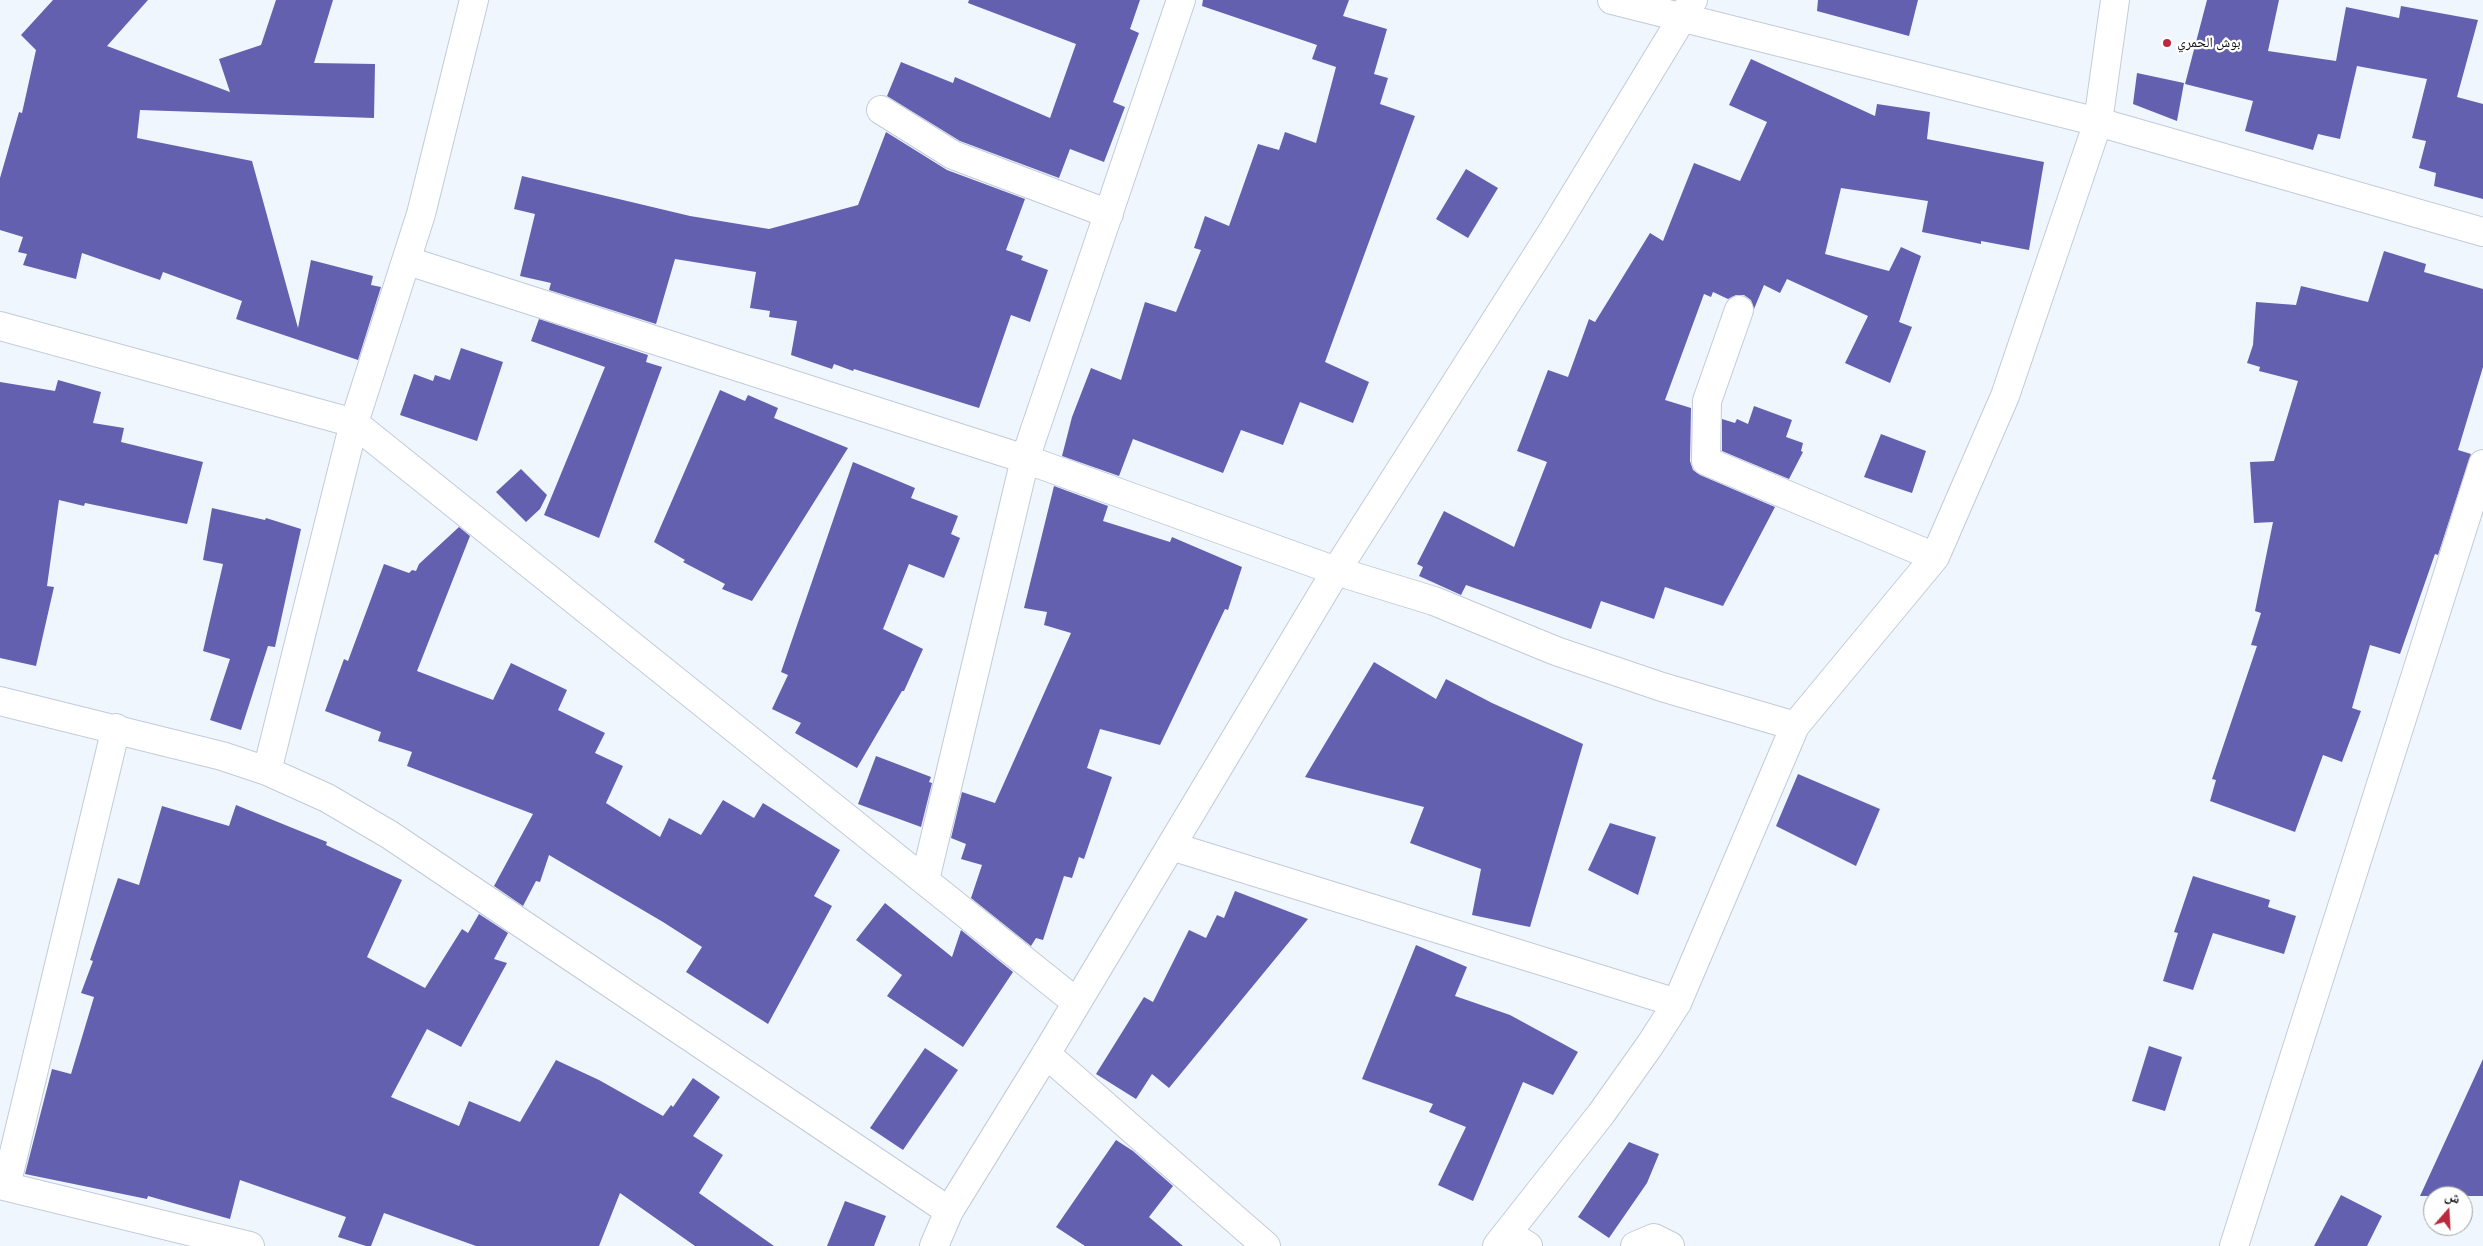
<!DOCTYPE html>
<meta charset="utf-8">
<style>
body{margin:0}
#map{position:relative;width:2483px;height:1246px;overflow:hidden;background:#f0f6fe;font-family:"Fira Sans Condensed","Noto Naskh Arabic",sans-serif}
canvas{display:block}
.north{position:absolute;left:2423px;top:1186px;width:50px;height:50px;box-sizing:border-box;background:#fff;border:1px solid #9fa0a1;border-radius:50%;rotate:19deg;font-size:14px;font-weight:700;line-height:20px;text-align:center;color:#0e1115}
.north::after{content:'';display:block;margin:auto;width:18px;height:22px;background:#ba293e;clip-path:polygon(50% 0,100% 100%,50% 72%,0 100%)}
</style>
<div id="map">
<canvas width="2483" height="1246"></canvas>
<div class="north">ش</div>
</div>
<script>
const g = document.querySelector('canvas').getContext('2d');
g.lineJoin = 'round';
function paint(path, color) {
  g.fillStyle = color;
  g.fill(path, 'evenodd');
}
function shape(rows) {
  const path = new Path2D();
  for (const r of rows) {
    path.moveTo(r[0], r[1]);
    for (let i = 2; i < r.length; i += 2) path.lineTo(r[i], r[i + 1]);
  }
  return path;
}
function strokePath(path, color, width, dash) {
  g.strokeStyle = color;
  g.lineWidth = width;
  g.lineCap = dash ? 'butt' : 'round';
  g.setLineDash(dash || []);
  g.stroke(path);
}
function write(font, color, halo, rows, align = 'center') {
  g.font = font + ' "Fira Sans Condensed","Noto Naskh Arabic",sans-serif';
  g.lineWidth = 4.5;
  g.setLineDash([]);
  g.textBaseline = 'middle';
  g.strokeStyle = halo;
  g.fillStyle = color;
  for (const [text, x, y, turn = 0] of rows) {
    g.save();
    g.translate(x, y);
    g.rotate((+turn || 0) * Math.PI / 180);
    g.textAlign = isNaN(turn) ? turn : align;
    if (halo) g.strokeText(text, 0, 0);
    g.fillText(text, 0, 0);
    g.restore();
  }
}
const building = shape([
 [53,0,148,0,107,46,230,92,219,59,261,45,276,0,333,0,314,63,375,64,374,118,140,110,137,138,252,161,298,328,311,260,373,276,371,285,381,287,358,360,236,319,242,301,163,272,160,280,82,253,76,279,23,265,27,254,18,252,23,237,0,230,0,178,19,112,22,113,36,50,21,35],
 [969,0,1140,0,1130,29,1139,33,1113,102,1125,107,1104,162,1070,149,1059,178,960,141,887,96,901,62,953,83,955,77,1050,118,1076,44,968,3],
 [1203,0,1349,0,1343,16,1387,29,1374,74,1388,78,1380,104,1415,116,1325,362,1369,382,1353,423,1300,402,1283,445,1241,430,1223,473,1133,439,1119,476,1062,456,1072,417,1091,368,1121,380,1145,302,1176,312,1201,250,1194,248,1205,216,1229,226,1258,144,1279,150,1285,132,1316,143,1336,67,1312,59,1317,45,1202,6],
 [1818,0,1918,0,1909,36,1817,11],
 [2207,0,2279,0,2268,51,2336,61,2346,7,2399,18,2401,6,2478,20,2457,97,2483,104,2483,199,2434,186,2436,173,2419,168,2426,141,2412,138,2427,79,2357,66,2340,139,2318,134,2313,150,2245,131,2253,101,2185,84],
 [1751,59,1875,116,1877,104,1930,112,1927,139,2044,162,2029,250,1981,241,1981,244,1922,232,1928,201,1841,188,1825,254,1889,271,1901,247,1921,256,1899,322,1912,327,1890,383,1845,363,1868,316,1787,279,1780,293,1764,285,1754,309,1751,300,1744,295,1736,295,1728,299,1713,292,1711,297,1704,294,1665,400,1691,408,1690,461,1693,470,1700,475,1775,507,1723,606,1665,587,1654,619,1601,601,1591,629,1466,585,1461,595,1419,576,1423,567,1417,564,1444,511,1514,547,1547,462,1517,451,1548,370,1568,377,1589,319,1595,322,1650,233,1663,241,1694,163,1740,181,1767,122,1729,105],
 [2137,73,2184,83,2177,121,2133,104],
 [886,132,947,170,1025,199,1006,250,1023,256,1021,260,1048,270,1030,322,1011,315,979,408,854,369,853,371,834,364,832,369,791,355,797,321,769,317,770,311,750,308,756,272,675,259,656,324,549,290,551,283,520,276,535,214,514,209,522,176,690,216,769,229,858,205],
 [1466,169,1498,188,1468,238,1436,219],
 [2384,251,2426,264,2424,272,2483,289,2483,367,2458,450,2471,454,2438,555,2435,554,2400,654,2370,645,2352,708,2361,711,2342,762,2323,755,2295,832,2210,801,2216,780,2212,779,2257,646,2251,645,2261,613,2255,611,2273,522,2254,523,2250,462,2274,461,2298,381,2259,371,2260,367,2247,363,2253,345,2256,302,2296,305,2301,286,2368,302],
 [539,319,648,355,646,362,662,367,599,538,544,515,605,367,531,341],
 [461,348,503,362,477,441,400,415,414,374,433,381,435,375,450,380],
 [58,380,101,392,93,423,124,428,121,442,203,462,187,524,85,503,84,506,59,500,47,586,54,587,36,666,0,658,0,382,55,391],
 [720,390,745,401,748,395,778,408,774,418,848,448,752,601,722,589,725,584,683,562,685,560,654,542],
 [1754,406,1792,420,1786,437,1803,443,1801,451,1803,452,1789,479,1722,451,1722,419,1735,423,1737,419,1748,424],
 [1881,434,1926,451,1912,493,1864,477],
 [853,462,915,488,911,498,958,516,951,534,960,538,944,578,909,564,883,629,923,649,904,691,902,691,857,768,795,733,801,723,772,709,788,675,781,672],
 [521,469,547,495,540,509,526,522,496,492],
 [1054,486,1108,506,1103,521,1170,542,1172,537,1242,567,1228,610,1225,609,1160,745,1100,729,1087,768,1112,777,1084,859,1079,857,1072,878,1064,876,1043,940,1036,938,1031,946,971,898,982,865,961,859,966,844,951,838,962,792,995,803,1071,633,1044,625,1047,612,1024,608],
 [212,508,265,520,266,518,301,529,275,647,268,646,241,730,210,720,230,659,203,651,223,564,203,560],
 [459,527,470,536,417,671,493,700,511,663,567,690,558,710,605,733,595,753,623,766,606,803,660,837,669,818,701,835,723,800,754,818,763,803,840,850,814,896,832,906,768,1024,686,972,702,947,663,922,549,855,540,882,536,881,523,906,494,886,533,814,407,766,412,752,378,741,381,732,325,711,344,659,348,661,384,564,409,573,412,570,416,571,419,564],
 [1374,662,1436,699,1446,679,1492,703,1583,744,1530,927,1472,915,1481,869,1410,843,1424,807,1305,777],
 [876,756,931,777,929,782,932,783,921,827,858,804],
 [1798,774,1880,809,1856,866,1776,826],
 [236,805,327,842,326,845,402,880,367,957,425,988,462,929,468,933,479,914,508,933,494,959,507,963,461,1047,427,1029,391,1097,459,1126,469,1101,520,1122,556,1060,599,1080,663,1116,671,1105,673,1107,693,1078,720,1097,693,1136,723,1155,699,1193,774,1246,695,1246,620,1193,599,1246,476,1246,384,1213,371,1246,366,1246,338,1237,346,1217,240,1180,230,1219,148,1196,147,1199,25,1174,52,1069,71,1074,94,997,81,993,93,961,90,960,118,878,139,885,162,806,229,826],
 [1610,823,1656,837,1638,895,1588,870],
 [2193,876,2270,900,2268,907,2296,916,2284,954,2213,933,2193,990,2163,981,2178,933,2174,932],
 [1235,891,1308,919,1169,1088,1152,1074,1136,1099,1096,1074,1144,997,1153,1002,1189,930,1206,938,1217,915,1224,918],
 [885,903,952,957,961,930,1013,972,963,1047,887,996,902,975,856,940],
 [1416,945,1467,967,1455,996,1510,1015,1578,1052,1553,1095,1523,1082,1473,1201,1438,1185,1466,1127,1429,1112,1433,1104,1362,1079],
 [2149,1046,2182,1057,2165,1111,2132,1101],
 [925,1048,958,1070,903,1150,870,1128],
 [2483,1059,2483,1196,2420,1196],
 [1116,1140,1133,1151,1173,1186,1149,1217,1183,1246,1085,1246,1056,1227],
 [1629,1142,1659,1154,1647,1183,1609,1238,1578,1217],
 [2341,1195,2382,1216,2367,1246,2314,1246],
 [845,1201,886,1216,874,1246,827,1246]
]);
const minor = shape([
 [1612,0,2098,122,2483,232],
 [881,110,953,155,1109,214],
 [408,261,1025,459,1336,571,1434,601,1556,651,1662,687,1795,726],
 [1739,310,1707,401,1706,461,1935,557],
 [0,326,354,423,1076,1002],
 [0,701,222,756,267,771,327,798,390,835,949,1211],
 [267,771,354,423,421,214,474,0],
 [1171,846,1677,1003],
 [925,880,1025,459,1181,0],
 [1046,1054,1266,1246],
 [0,1185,250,1246],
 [6,1186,116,728],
 [1508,1234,1528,1246],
 [1497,1246,1601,1114,1650,1045,1677,1003,1795,726,1935,557,2005,396,2098,122,2115,0],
 [1635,1246,1654,1238,1670,1246],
 [2234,1246,2483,464]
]);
const tertiary = shape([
 [934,1246,949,1211,1046,1054,1336,571,1552,232,1693,0]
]);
const markers = [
 [2167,43,5,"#ba293e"]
];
const poiNames = [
 ["بوش الحمري",2177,43]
];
paint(building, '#6360af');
strokePath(minor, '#c2cbd9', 30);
strokePath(tertiary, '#c2cbd9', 30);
strokePath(minor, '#fff', 28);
strokePath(tertiary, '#fff', 28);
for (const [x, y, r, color] of markers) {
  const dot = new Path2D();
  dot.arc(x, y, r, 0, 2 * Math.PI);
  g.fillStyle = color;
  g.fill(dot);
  strokePath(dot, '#fff', 2);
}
write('14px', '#0e1115', '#fff', poiNames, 'left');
</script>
